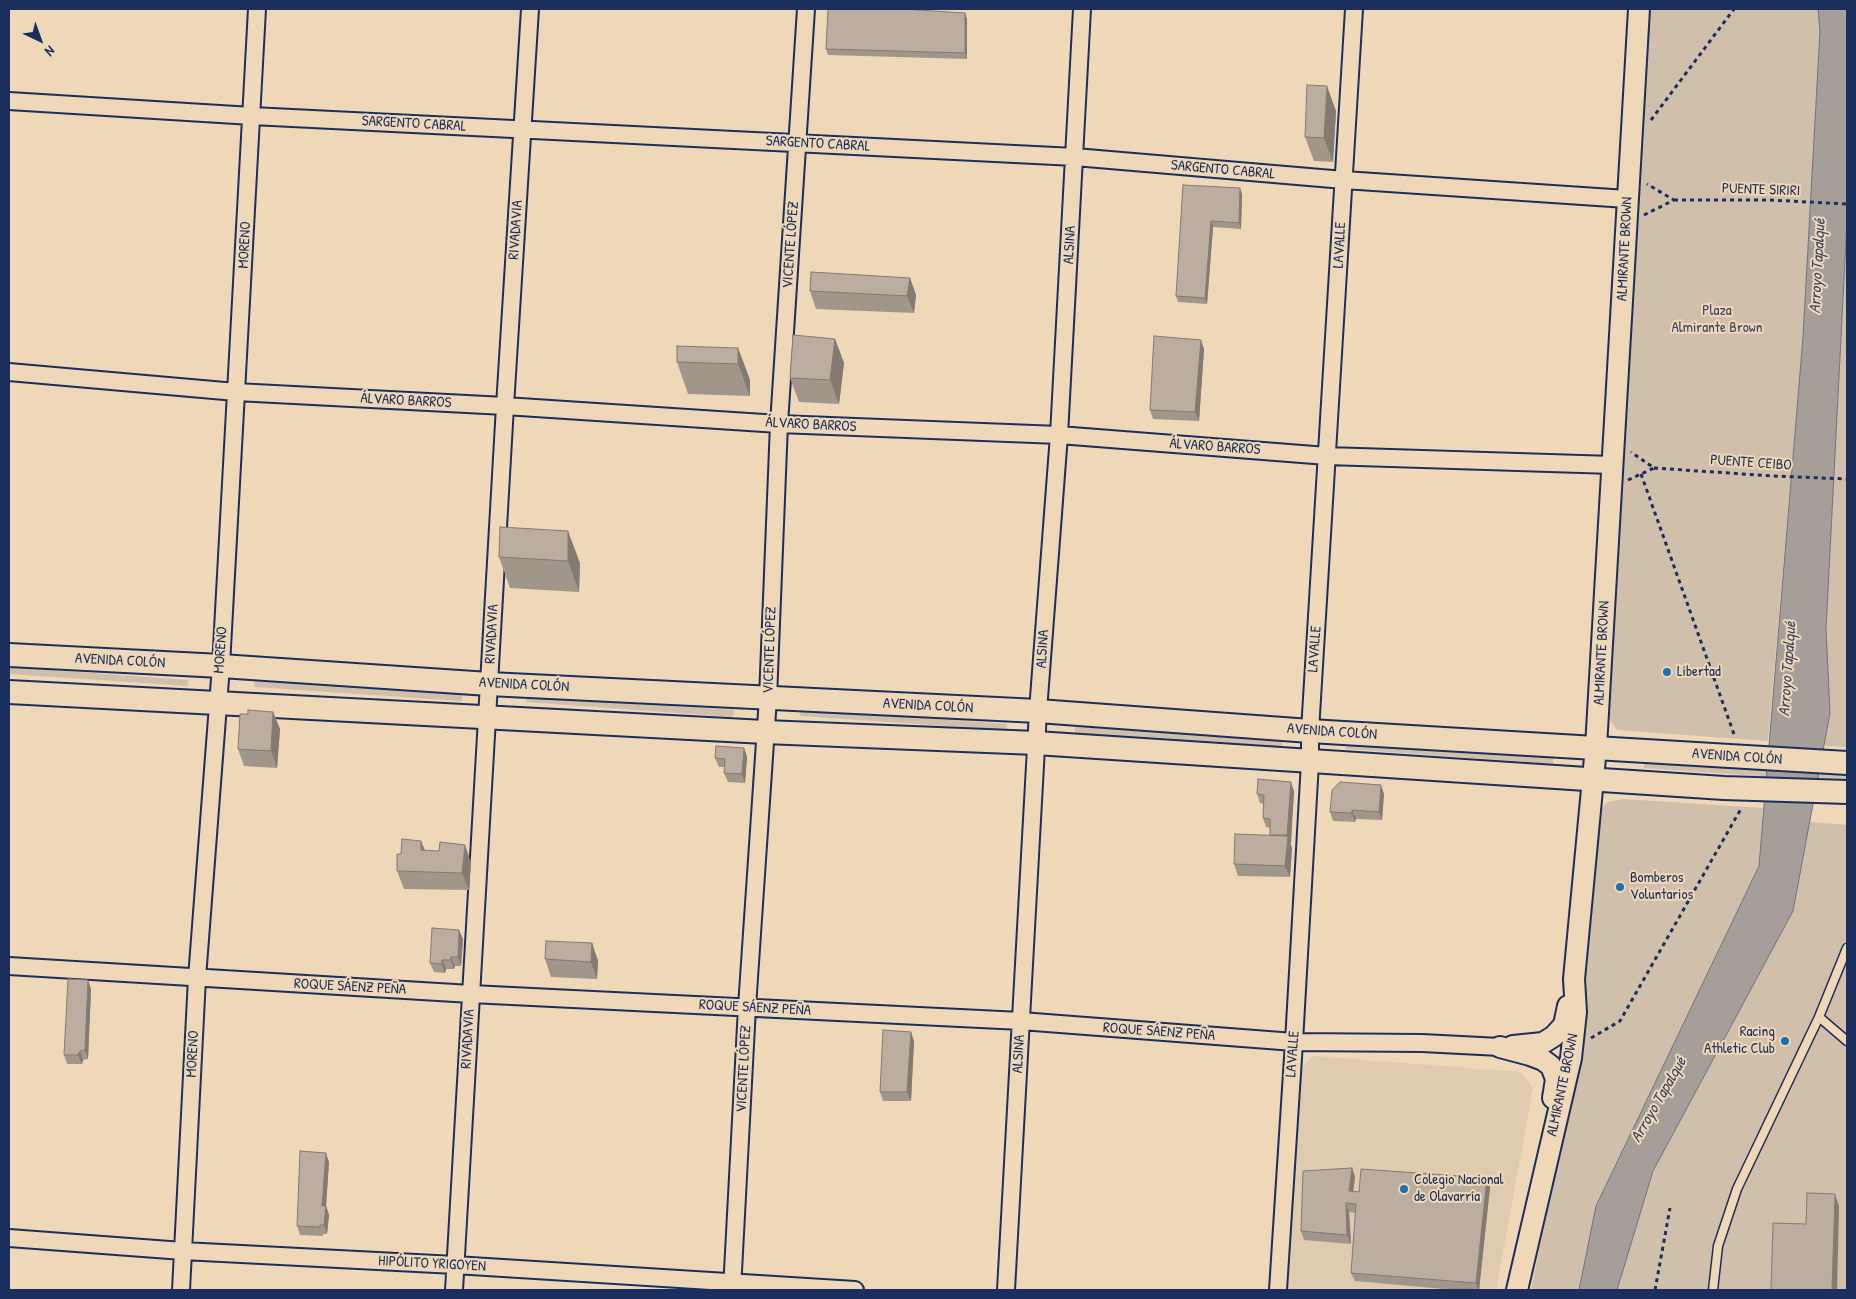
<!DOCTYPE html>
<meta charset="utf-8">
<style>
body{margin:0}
#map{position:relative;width:1856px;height:1299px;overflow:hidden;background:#efd8b7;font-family:"Patrick Hand",sans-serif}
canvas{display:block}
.frame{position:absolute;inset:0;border:10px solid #1b2f5e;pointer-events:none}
.north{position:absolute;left:15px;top:15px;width:50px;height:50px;-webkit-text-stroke:4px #efd8b7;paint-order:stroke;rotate:138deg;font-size:14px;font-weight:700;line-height:20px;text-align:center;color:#1b2f5e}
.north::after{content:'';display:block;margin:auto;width:18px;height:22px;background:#1b2f5e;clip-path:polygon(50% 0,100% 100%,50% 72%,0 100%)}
</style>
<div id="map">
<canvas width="1856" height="1299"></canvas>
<div class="frame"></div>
<div class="north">N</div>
</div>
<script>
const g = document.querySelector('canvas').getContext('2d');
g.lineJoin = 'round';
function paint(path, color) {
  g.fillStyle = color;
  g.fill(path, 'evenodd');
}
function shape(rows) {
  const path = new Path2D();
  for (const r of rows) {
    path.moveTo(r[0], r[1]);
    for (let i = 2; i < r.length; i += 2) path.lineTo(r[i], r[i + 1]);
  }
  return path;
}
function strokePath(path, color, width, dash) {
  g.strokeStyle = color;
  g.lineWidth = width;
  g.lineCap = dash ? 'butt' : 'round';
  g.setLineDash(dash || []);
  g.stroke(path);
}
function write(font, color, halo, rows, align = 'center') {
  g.font = font + ' "Patrick Hand",sans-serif';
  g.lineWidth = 4;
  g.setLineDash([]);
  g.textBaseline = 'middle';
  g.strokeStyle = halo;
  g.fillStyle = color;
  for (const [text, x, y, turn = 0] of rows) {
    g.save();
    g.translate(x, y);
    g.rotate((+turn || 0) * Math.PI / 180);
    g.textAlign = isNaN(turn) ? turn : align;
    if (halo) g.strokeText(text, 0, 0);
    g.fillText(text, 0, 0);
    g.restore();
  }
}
const built = shape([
 [1313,1056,1521,1072,1533,1088,1496,1290,1288,1290,1300,1069]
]);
const green = shape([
 [1648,9,1818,9,1820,31,1803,337,1768,741,1617,730,1607,715],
 [1847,221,1847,747,1824,746,1830,713,1826,629],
 [9,667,188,680,188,686,9,674],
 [255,680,462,695,462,701,254,687],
 [527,695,734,710,733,717,526,702],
 [800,709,1007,724,1006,730,800,716],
 [1075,726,1282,741,1282,747,1075,733],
 [1346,742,1553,757,1553,764,1346,749],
 [1644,761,1847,775,1847,782,1644,768],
 [1623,799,1763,808,1759,866,1596,1206,1579,1290,1531,1290,1554,1175,1584,972,1600,810,1608,802],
 [1810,822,1847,825,1847,1290,1617,1290,1653,1171,1793,911]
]);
const water = shape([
 [1818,9,1847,9,1847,221,1826,629,1830,713,1793,911,1653,1171,1617,1290,1579,1290,1596,1206,1759,866,1803,337,1820,31,1818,9]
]);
const path = shape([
 [1651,120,1734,9],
 [1674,200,1769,200,1847,204],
 [1644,215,1674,200,1647,184],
 [1654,468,1773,476,1847,479],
 [1641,474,1735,737],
 [1628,480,1654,468,1631,452],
 [1591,1038,1620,1021,1742,807],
 [1655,1290,1670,1208]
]);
const service = shape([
 [1819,1017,1847,1041],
 [1713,1290,1718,1246,1737,1189,1819,1017,1847,948]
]);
const minor = shape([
 [9,101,252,116,1075,157,1344,180,1627,199],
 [9,372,236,392,505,406,779,424,1059,435,1327,456,1613,465],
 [9,966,471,994,1021,1021,1294,1042,1422,1043,1500,1047],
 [9,1238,183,1251,455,1265,855,1290],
 [181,1290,197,978,221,666,257,9],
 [454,1290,505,406,530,9],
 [732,1290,747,1007,768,698,779,424,806,9],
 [1006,1290,1038,711,1059,435,1082,9],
 [1278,1290,1294,1042,1310,762,1310,731,1354,9]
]);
const tertiary = shape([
 [1513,1046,1543,1043,1554,1036,1564,1025,1568,1006],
 [1500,1047,1530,1055,1543,1060,1551,1066,1556,1079,1553,1098],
 [1517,1290,1571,1058,1576,1012,1574,979,1596,747,1639,9]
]);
const secondary = shape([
 [9,655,221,666,489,684,1038,711,1310,731,1847,763],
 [9,692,765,732,1036,743,1724,788,1847,792]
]);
const wall = shape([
 [965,13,967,19,967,59,828,55,826,49],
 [1336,111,1333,162,1314,161,1305,137],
 [1183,185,1242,194,1241,229,1213,227,1207,304,1178,302,1176,296],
 [910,278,916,295,914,313,816,309,810,291],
 [835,339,844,363,839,404,799,402,790,378],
 [738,348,750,380,750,396,688,394,677,362],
 [1204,349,1199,421,1153,419,1150,410],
 [500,527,580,563,579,592,510,588,499,557],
 [273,712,280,729,277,768,244,766,238,749,248,714],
 [744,748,747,757,745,783,728,782,724,773,725,767,719,767,715,758],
 [1294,791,1290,844,1292,848,1290,877,1238,876,1234,864,1270,835,1270,828,1266,827,1263,818,1264,804,1260,803,1257,794],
 [1384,794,1382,820,1356,819,1355,822,1333,821,1330,812],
 [421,841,425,850,471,862,469,890,404,889,397,871,401,854],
 [463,939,461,966,455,966,454,969,446,969,445,973,434,972,430,963],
 [592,943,598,961,597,979,551,977,545,959],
 [91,989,88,1059,83,1060,82,1064,67,1064,64,1055],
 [914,1041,911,1101,883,1101,880,1092],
 [329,1162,326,1206,329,1215,327,1234,323,1234,323,1236,300,1235,297,1226],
 [1352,1168,1355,1177,1353,1192,1490,1187,1479,1290,1455,1290,1355,1281,1351,1273,1356,1213,1349,1212,1351,1244,1304,1240,1301,1231]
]);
const shadedWall = shape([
 [965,13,967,19,967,59,965,53],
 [1327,86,1336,111,1333,162,1324,138],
 [1240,188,1242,194,1241,229,1239,223],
 [1211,221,1213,227,1207,304,1205,298],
 [910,278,916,295,914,313,907,296],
 [835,339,844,363,839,404,830,380],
 [1201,340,1204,349,1199,421,1195,412],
 [738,348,750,380,750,396,738,364],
 [568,531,580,563,579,592,568,561],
 [273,712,280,729,277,768,271,751],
 [744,748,747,757,745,783,742,774],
 [1291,782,1294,791,1291,844,1287,835],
 [1381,785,1384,794,1382,820,1379,812],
 [1352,810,1356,819,1355,822,1352,813],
 [1288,836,1292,848,1290,877,1285,866],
 [421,841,427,858,421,850],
 [465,845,471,862,469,890,462,873],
 [459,930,463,939,461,966,458,957],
 [592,943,598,961,597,979,591,962],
 [451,957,455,966,454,969,451,960],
 [442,960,446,969,445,973,442,964],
 [88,980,91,989,88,1059,85,1050],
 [911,1032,914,1041,911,1101,907,1092],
 [80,1051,83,1060,82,1064,78,1055],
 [326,1153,329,1162,326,1206,329,1215,327,1234,324,1225,322,1206],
 [1352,1168,1355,1177,1352,1200,1349,1191],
 [1487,1178,1490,1187,1479,1290,1478,1290,1476,1283],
 [1835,1194,1839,1206,1837,1290,1832,1290],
 [1346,1203,1349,1212,1351,1244,1347,1235]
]);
const building = shape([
 [828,9,903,9,965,13,965,53,826,49,828,9],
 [1307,85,1327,86,1324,138,1305,137,1307,85],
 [1183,185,1240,188,1239,223,1211,221,1205,298,1176,296,1183,185],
 [811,272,910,278,907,296,810,291,811,272],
 [793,335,835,339,830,380,790,378,793,335],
 [1154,336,1201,340,1195,412,1150,410,1154,336],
 [677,346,738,348,738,364,677,362,677,346],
 [500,527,568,531,568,561,499,557,500,527],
 [248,710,273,712,271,751,238,749,240,714,248,714,248,710],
 [716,746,744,748,742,774,724,773,725,759,715,758,716,746],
 [1258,779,1291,782,1287,835,1270,835,1270,819,1263,818,1264,795,1257,794,1258,779],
 [1340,782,1381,785,1379,812,1352,810,1352,813,1330,812,1332,790,1340,782],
 [1235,834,1288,836,1285,866,1234,864,1235,834],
 [402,839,421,841,421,850,439,851,440,842,465,845,462,873,397,871,397,854,401,854,402,839],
 [432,928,459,930,458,957,451,957,451,960,442,960,442,964,430,963,432,928],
 [546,941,592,943,591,962,545,959,546,941],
 [68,979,88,980,85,1050,80,1051,78,1055,64,1055,68,979],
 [883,1030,911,1032,907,1092,880,1092,883,1030],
 [300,1151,326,1153,322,1206,326,1206,324,1225,320,1225,320,1227,297,1226,300,1151],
 [1352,1168,1349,1191,1359,1192,1361,1169,1487,1178,1476,1283,1351,1273,1356,1204,1346,1203,1347,1235,1301,1231,1303,1171,1352,1168],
 [1807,1193,1835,1194,1832,1290,1771,1290,1773,1223,1806,1224,1807,1193]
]);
const markers = [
 [1667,672,5,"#1f6fb2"],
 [1620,887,5,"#1f6fb2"],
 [1785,1041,5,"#1f6fb2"],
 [1404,1189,5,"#1f6fb2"]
];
const streetNames = [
 ["SARGENTO CABRAL",414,124,3],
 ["SARGENTO CABRAL",818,144,3],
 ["SARGENTO CABRAL",1223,170,5],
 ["PUENTE SIRIRI",1761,190,2],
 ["RIVADAVIA",516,230,-86],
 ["MORENO",245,245,-87],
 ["VICENTE LÓPEZ",791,245,-86],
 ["ALSINA",1070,245,-87],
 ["LAVALLE",1340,245,-87],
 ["ALMIRANTE BROWN",1625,249,-87],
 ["ÁLVARO BARROS",406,401,3],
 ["ÁLVARO BARROS",811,425,3],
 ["ÁLVARO BARROS",1215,447,4],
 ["PUENTE CEIBO",1751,463,4],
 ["RIVADAVIA",492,634,-87],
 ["ALSINA",1043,649,-86],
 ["LAVALLE",1315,649,-86],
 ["MORENO",221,650,-86],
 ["VICENTE LÓPEZ",770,650,-88],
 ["ALMIRANTE BROWN",1602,653,-87],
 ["AVENIDA COLÓN",120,661,3],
 ["AVENIDA COLÓN",524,685,3],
 ["AVENIDA COLÓN",928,706,3],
 ["AVENIDA COLÓN",1332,732,4],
 ["AVENIDA COLÓN",1737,757,4],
 ["ROQUE SÁENZ PEÑA",350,987,3],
 ["ROQUE SÁENZ PEÑA",755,1008,3],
 ["ROQUE SÁENZ PEÑA",1159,1032,4],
 ["RIVADAVIA",468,1039,-87],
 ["MORENO",193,1054,-87],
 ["ALSINA",1019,1054,-87],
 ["LAVALLE",1293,1054,-86],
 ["VICENTE LÓPEZ",744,1069,-87],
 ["ALMIRANTE BROWN",1563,1085,-78],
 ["HIPÓLITO YRIGOYEN",432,1264,3]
];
const parkNames = [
 ["Plaza",1717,311],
 ["Almirante Brown",1717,328]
];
const poiNames = [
 ["Libertad",1677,672],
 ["Bomberos",1630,878],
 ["Voluntarios",1630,895],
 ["Racing",1775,1032,"right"],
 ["Athletic Club",1775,1049,"right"],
 ["Colegio Nacional",1414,1180],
 ["de Olavarría",1414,1197]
];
const waterNames = [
 ["Arroyo Tapalqué",1818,266,-87],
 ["Arroyo Tapalqué",1788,669,-86],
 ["Arroyo Tapalqué",1659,1100,-60]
];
paint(built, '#dfcbb0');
paint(green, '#d0bfaa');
paint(water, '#a69e98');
strokePath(water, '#6e7281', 1);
strokePath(service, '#1b2f5e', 11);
strokePath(minor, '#1b2f5e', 20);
strokePath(tertiary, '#1b2f5e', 24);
strokePath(secondary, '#1b2f5e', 26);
strokePath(path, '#1b2f5e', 3, [4, 4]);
strokePath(service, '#efd8b7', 8);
strokePath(minor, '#efd8b7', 16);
strokePath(tertiary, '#efd8b7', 20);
strokePath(secondary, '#efd8b7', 22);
paint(wall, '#a1968a');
paint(shadedWall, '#837a71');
paint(building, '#bbaea1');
strokePath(building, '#837a71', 1);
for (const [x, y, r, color] of markers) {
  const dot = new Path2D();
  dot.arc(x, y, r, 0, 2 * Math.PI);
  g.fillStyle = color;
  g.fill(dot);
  strokePath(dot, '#efd8b7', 2);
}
write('15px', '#1b2f5e', '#efd8b7', streetNames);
write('15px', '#364569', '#efd8b7', parkNames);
write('15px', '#1b2f5e', '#efd8b7', poiNames, 'left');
write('italic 16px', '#37456a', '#efd8b7', waterNames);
</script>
